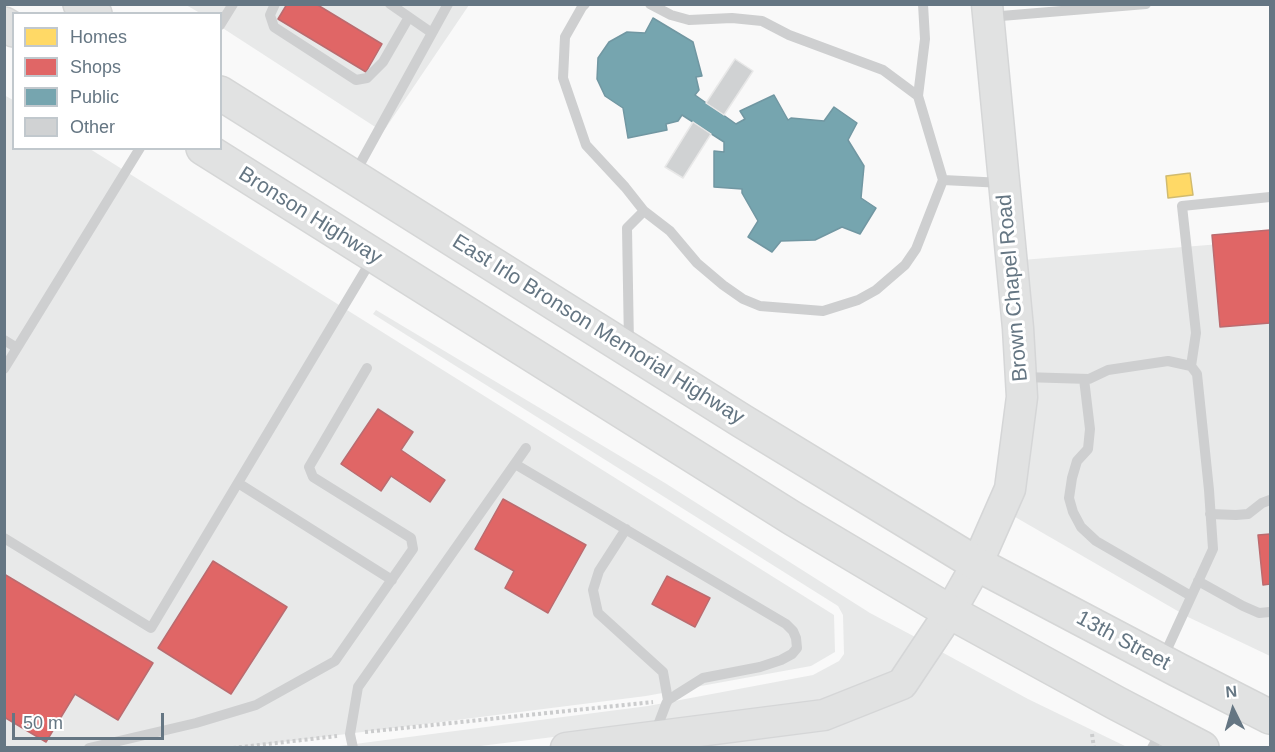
<!DOCTYPE html>
<style>
body{margin:0}
#map{position:relative;width:1275px;height:752px;overflow:hidden;background:#f9f9f9;font-family:Helvetica,sans-serif}
canvas{display:block}
.frame{position:absolute;inset:0;border:6px solid #657683;pointer-events:none}
.legend{position:absolute;left:12px;top:12px;width:210px;height:138px;box-sizing:border-box;background:#fff;border:2px solid #c1c8cd;margin:0;padding:8px 10px;list-style:none;font-size:18px;color:#657683}
.legend li{display:flex;align-items:center;gap:12px;height:30px}
.legend b{width:30px;border:2px solid #c1c8cd}
.north{position:absolute;left:1203px;top:680px;width:60px;height:60px;-webkit-text-stroke:4px #fff;paint-order:stroke;rotate:355deg;font-size:16px;font-weight:700;line-height:24px;text-align:center;color:#657683}
.north::after{content:'';display:block;margin:auto;width:21px;height:27px;background:#657683;clip-path:polygon(50% 0,100% 100%,50% 72%,0 100%)}
.scale{position:absolute;left:12px;top:713px;width:152px;height:27px;box-sizing:border-box;border:3px solid #657683;border-top:0;padding-left:8px;font-size:18px;line-height:21px;white-space:nowrap;color:#657683;-webkit-text-stroke:4px #fff;paint-order:stroke}
</style>
<div id="map">
<canvas width="1275" height="752"></canvas>
<div class="frame"></div>
<ul class="legend">
<li><b style="height:16px;background:#ffd966"></b>Homes</li>
<li><b style="height:16px;background:#e06666"></b>Shops</li>
<li><b style="height:16px;background:#76a5af"></b>Public</li>
<li><b style="height:16px;background:#d0d2d3"></b>Other</li>
</ul>
<div class="north">N</div>
<div class="scale">50 m</div>
</div>
<script>
const g = document.querySelector('canvas').getContext('2d');
g.lineJoin = 'round';
function paint(path, color) {
  g.fillStyle = color;
  g.fill(path, 'evenodd');
}
function shape(rows) {
  const path = new Path2D();
  for (const r of rows) {
    path.moveTo(r[0], r[1]);
    for (let i = 2; i < r.length; i += 2) path.lineTo(r[i], r[i + 1]);
  }
  return path;
}
function strokePath(path, color, width, dash) {
  g.strokeStyle = color;
  g.lineWidth = width;
  g.lineCap = dash ? 'butt' : 'round';
  g.setLineDash(dash || []);
  g.stroke(path);
}
function write(font, color, halo, rows, align = 'center') {
  g.font = font + ' Helvetica,sans-serif';
  g.lineWidth = 6;
  g.setLineDash([]);
  g.textBaseline = 'middle';
  g.strokeStyle = halo;
  g.fillStyle = color;
  for (const [text, x, y, turn = 0] of rows) {
    g.save();
    g.translate(x, y);
    g.rotate((+turn || 0) * Math.PI / 180);
    g.textAlign = isNaN(turn) ? turn : align;
    if (halo) g.strokeText(text, 0, 0);
    g.fillText(text, 0, 0);
    g.restore();
  }
}
const built = shape([
 [186,5,469,5,383,132,221,27,220,14,200,13],
 [4,95,13,100,14,148,90,149,834,615,835,652,811,666,646,696,244,747,5,747],
 [1270,240,1270,656,1188,617,1010,514,1022,260],
 [376,310,665,483,870,613,919,639,895,675,822,704,472,747,324,748,648,706,813,675,839,661,844,654,843,615,838,606,373,314],
 [938,650,1028,699,1127,747,660,748,818,728]
]);
const homes = shape([
 [1190,173,1193,195,1168,198,1166,176,1190,173]
]);
const shops = shape([
 [287,4,316,4,382,44,366,72,278,19,287,4],
 [1270,230,1270,323,1220,327,1212,235,1270,230],
 [378,409,413,432,401,450,445,480,430,502,391,476,381,491,341,464,378,409],
 [503,499,586,545,548,613,505,588,514,571,475,549,503,499],
 [1270,534,1270,584,1263,585,1258,535,1270,534],
 [213,561,287,607,231,694,158,648,213,561],
 [4,574,153,663,118,720,75,694,46,742,4,717,4,574],
 [667,576,710,598,695,627,652,604,667,576]
]);
const public = shape([
 [653,18,693,42,702,76,696,77,699,90,695,95,736,124,745,119,740,111,774,95,788,120,791,118,824,121,834,107,857,123,848,140,864,166,861,198,876,208,860,234,842,227,815,240,781,241,772,252,748,237,758,221,742,193,742,189,714,187,714,151,724,152,724,142,682,115,678,121,666,124,667,130,628,138,623,108,605,96,597,79,598,58,609,42,627,32,645,33,653,18]
]);
const building = shape([
 [735,59,753,71,724,115,706,103,735,59],
 [693,122,711,134,683,178,665,167,693,122]
]);
const path = shape([
 [365,732,653,702],
 [1092,734,1094,748],
 [233,748,337,736]
]);
const lane = shape([
 [275,4,270,15,274,27,356,80,367,78,383,62,409,17],
 [390,4,432,33],
 [585,4,582,7,565,37,563,78,586,145,625,187,644,211,670,231,697,263,723,285,743,299,760,306,823,311,858,300,876,290,905,265,916,249,943,180,1003,183],
 [650,4,671,15,689,20,732,18,762,21,789,35,883,70,918,96],
 [923,4,925,39,918,96,943,180],
 [989,17,1146,4],
 [220,25,233,4],
 [355,173,448,4],
 [4,340,17,348],
 [629,345,627,228,644,211],
 [1191,366,1196,333,1182,206,1270,197],
 [4,369,140,148],
 [1023,377,1089,379,1108,370,1168,361,1191,366,1197,374,1209,490,1213,549,1163,658],
 [1084,379,1090,429,1088,449,1077,461,1072,478,1069,498,1073,512,1081,527,1096,541,1191,596],
 [515,464,786,624,793,631,796,638,797,648,792,654,781,660,760,667,703,678,668,700],
 [238,483,392,580],
 [1210,514,1236,515,1248,514,1262,503,1270,500],
 [626,529,599,571,593,590,598,613,663,672,668,700,666,704,655,733],
 [4,538,151,628,372,259],
 [1198,581,1243,606,1259,613,1270,612],
 [89,748,196,723,256,705,335,661,413,549,411,538,313,477,309,467,367,368],
 [353,748,350,734,358,687,526,448],
 [1152,748,1162,729]
]);
const secondary = shape([
 [566,748,824,715,902,684,950,612,977,564,1010,489,1022,397,1018,328,987,4]
]);
const highway = shape([
 [80,4,95,14],
 [4,24,14,30],
 [220,93,742,421,977,564,1178,670,1270,717],
 [203,148,792,518,950,612,1116,703,1202,748]
]);
const streetNames = [
 ["Bronson Highway",310,216,32],
 ["Brown Chapel Road",1013,288,-95],
 ["East Irlo Bronson Memorial Highway",598,330,32],
 ["13th Street",1123,641,28]
];
paint(built, '#e8e9e9');
paint(homes, '#ffd966');
strokePath(homes, '#d1bb6f', 1.5);
paint(shops, '#e06666');
strokePath(shops, '#bb6b6f', 1.5);
paint(public, '#76a5af');
strokePath(public, '#7197a2', 1.5);
paint(building, '#d0d2d3');
strokePath(building, '#e8e8e8', 1.5);
strokePath(secondary, '#d5d6d7', 33);
strokePath(highway, '#d5d6d6', 36);
strokePath(path, '#cbcccd', 4, [3, 3]);
strokePath(lane, '#cecfd0', 10);
strokePath(secondary, '#e1e2e2', 30);
strokePath(highway, '#e1e2e2', 33);
write('21px', '#657683', '#fff', streetNames);
</script>
